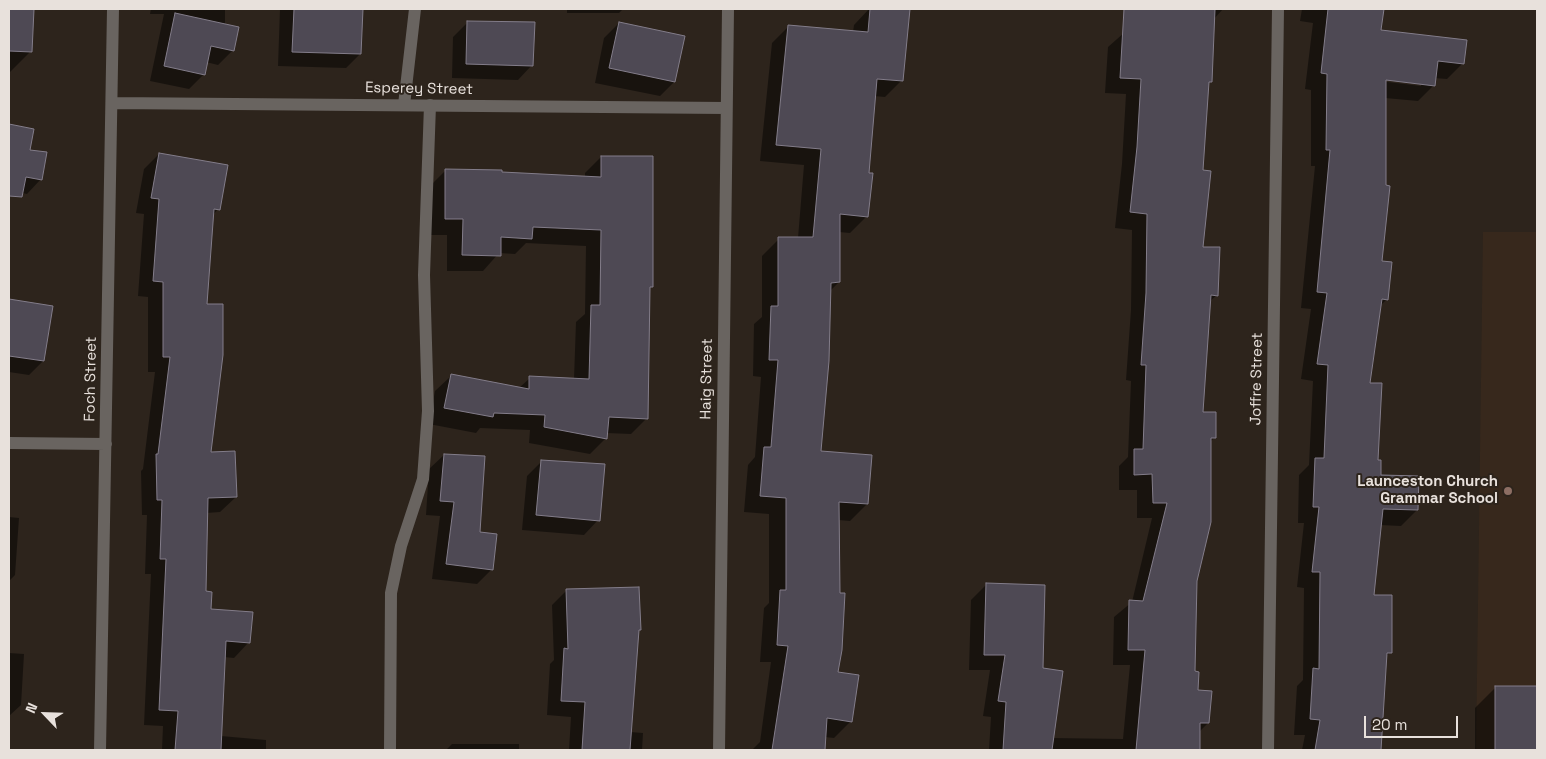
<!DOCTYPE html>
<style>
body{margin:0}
#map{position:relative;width:1546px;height:759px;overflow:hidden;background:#2d241c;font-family:"Space Grotesk",sans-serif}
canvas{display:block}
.frame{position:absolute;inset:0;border:10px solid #e8e1dc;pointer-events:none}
.north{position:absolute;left:20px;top:689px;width:50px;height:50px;-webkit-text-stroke:4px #2d241c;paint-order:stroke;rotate:294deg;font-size:14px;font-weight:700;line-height:20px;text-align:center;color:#e8e1dc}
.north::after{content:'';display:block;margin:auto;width:18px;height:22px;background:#e8e1dc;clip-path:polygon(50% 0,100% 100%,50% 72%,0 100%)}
.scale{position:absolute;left:1364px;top:716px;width:94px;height:22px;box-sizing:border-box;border:2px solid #e8e1dc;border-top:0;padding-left:6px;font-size:15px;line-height:18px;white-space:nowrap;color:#e8e1dc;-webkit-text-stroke:4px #2d241c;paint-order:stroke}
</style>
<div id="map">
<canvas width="1546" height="759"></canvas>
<div class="frame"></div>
<div class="north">N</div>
<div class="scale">20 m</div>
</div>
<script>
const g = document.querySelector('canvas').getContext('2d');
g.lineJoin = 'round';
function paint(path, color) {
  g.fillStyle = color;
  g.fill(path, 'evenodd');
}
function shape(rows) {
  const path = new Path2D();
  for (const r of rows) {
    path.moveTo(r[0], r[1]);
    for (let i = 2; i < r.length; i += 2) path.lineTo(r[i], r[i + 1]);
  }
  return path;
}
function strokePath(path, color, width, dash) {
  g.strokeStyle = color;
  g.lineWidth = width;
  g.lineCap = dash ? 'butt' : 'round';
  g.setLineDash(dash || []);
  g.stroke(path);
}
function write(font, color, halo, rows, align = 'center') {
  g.font = font + ' "Space Grotesk",sans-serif';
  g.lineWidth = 4;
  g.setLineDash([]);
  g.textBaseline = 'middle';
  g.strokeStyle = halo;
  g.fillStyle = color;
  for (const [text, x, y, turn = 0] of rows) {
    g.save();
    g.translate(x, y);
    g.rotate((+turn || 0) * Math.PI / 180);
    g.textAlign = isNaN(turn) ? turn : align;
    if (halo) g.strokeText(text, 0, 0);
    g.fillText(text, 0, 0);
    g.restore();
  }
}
const built = shape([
 [1483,232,1537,232,1537,750,1476,750]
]);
const shadow = shape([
 [9,9,33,9,31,51,10,72],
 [151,9,225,9,225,25,233,50,218,65,206,62,204,74,189,89,150,81,164,14,150,14],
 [280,9,362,9,360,54,346,68,278,66],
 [567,9,623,9,619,13,567,13],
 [869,9,908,10,902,80,885,97,874,96,867,174,867,216,850,233,839,232,839,282,829,292,819,452,867,504,850,521,838,520,836,673,851,721,834,738,825,737,824,750,752,750,760,742,771,662,760,662,764,608,769,603,769,514,744,512,748,465,755,457,761,377,753,376,754,324,762,317,762,256,779,239,798,238,804,165,760,161,772,43,789,26,853,32,854,25],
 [1127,9,1223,9,1213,20,1210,81,1208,84,1202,172,1201,248,1217,295,1209,302,1202,413,1214,438,1210,442,1196,581,1194,672,1196,691,1208,723,1199,732,1198,750,989,750,991,717,983,716,990,670,969,670,971,600,987,584,1042,669,1052,738,1123,739,1130,665,1113,665,1114,617,1132,602,1152,518,1137,518,1137,490,1119,490,1119,466,1128,457,1131,381,1126,380,1131,310,1132,230,1115,228,1122,164,1126,94,1105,93,1108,47,1125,32],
 [1302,9,1382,9,1380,31,1463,63,1447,79,1434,78,1434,85,1418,101,1385,98,1381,262,1387,299,1380,306,1369,384,1379,476,1417,510,1401,526,1380,525,1373,596,1391,652,1385,657,1381,725,1377,750,1302,750,1305,735,1294,735,1297,686,1303,680,1304,588,1297,587,1304,523,1298,523,1299,475,1309,465,1313,381,1301,379,1311,309,1301,308,1315,166,1311,166,1311,90,1305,89,1313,23,1300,21],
 [1380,79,1421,83,1421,86,1379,81],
 [468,22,532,65,518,80,452,78,453,37],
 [619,23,674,82,660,96,595,83,604,38],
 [9,125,33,130,29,151,41,179,27,194,9,190],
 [159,154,218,209,213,215,205,305,210,454,236,497,220,512,206,513,205,593,210,610,249,642,234,658,224,657,221,736,266,740,266,750,162,750,163,726,144,725,151,574,145,574,147,515,142,515,141,471,143,469,155,372,148,372,148,297,138,296,144,214,136,213,144,169],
 [601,157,651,287,649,289,647,418,631,434,606,433,606,438,590,454,529,443,530,430,480,428,476,433,429,424,435,391,451,376,519,388,530,378,574,379,576,322,585,314,586,246,526,243,515,254,499,253,483,271,447,271,447,235,429,235,430,186,446,170,585,178,585,173],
 [9,300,52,307,43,361,29,375,9,372],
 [444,455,492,569,477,584,432,579,440,516,426,515,429,469],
 [542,461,598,520,584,535,522,530,527,476],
 [9,517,19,518,15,575,9,581],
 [567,590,637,632,630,732,643,733,642,750,569,750,571,717,547,715,550,664,554,660,552,605],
 [9,653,24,654,21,705,9,716],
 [1496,687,1537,687,1537,750,1475,750,1475,708],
 [452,744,519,744,519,750,446,750]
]);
const building = shape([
 [9,9,34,9,32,52,9,51,9,9],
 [294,9,363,9,361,54,292,52,294,9],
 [870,9,910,9,903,81,877,79,869,173,873,173,868,217,840,214,840,282,831,283,829,361,821,451,872,455,868,504,839,502,840,593,845,593,842,650,838,672,859,675,852,722,827,718,825,750,772,750,788,646,777,645,780,590,786,590,786,498,760,496,764,447,771,447,778,360,769,360,771,306,778,306,778,237,813,237,821,149,776,145,788,25,868,32,870,9],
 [1124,9,1215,9,1212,82,1209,82,1203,170,1211,171,1203,247,1220,247,1218,296,1211,295,1203,412,1216,412,1216,438,1211,438,1211,522,1197,581,1195,671,1199,672,1198,690,1212,691,1209,723,1200,723,1200,750,1136,750,1145,650,1128,650,1129,600,1143,601,1167,503,1153,503,1152,474,1134,475,1134,449,1143,449,1146,365,1141,365,1146,293,1147,214,1130,212,1137,147,1141,79,1120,78,1124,9],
 [1328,9,1384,9,1381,30,1467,40,1464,64,1438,61,1435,86,1386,80,1386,185,1390,186,1382,261,1392,262,1388,300,1382,299,1370,383,1382,383,1378,460,1381,460,1381,475,1419,476,1418,510,1383,509,1374,595,1392,595,1392,653,1387,653,1381,750,1315,750,1320,720,1310,719,1313,668,1319,669,1320,572,1312,572,1319,507,1313,507,1315,458,1324,458,1328,365,1317,364,1327,293,1317,292,1330,150,1326,150,1327,74,1321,73,1328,9],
 [175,13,239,27,234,51,211,46,205,75,164,66,175,13],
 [467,21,535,22,533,66,466,64,467,21],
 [619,22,685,36,675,82,609,68,619,22],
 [9,124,34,129,30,150,47,152,42,180,26,177,22,197,9,196,9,124],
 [159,153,228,165,220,210,214,209,207,304,223,304,223,355,211,452,235,451,237,497,208,498,206,591,212,592,211,609,253,612,250,643,226,641,221,750,175,750,178,711,159,710,166,559,160,559,162,500,157,500,156,454,158,454,170,357,163,357,163,282,153,281,159,199,151,198,159,153],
 [601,156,653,156,653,287,650,287,648,419,609,417,607,439,544,427,545,415,494,413,493,417,444,408,451,374,529,389,529,376,589,379,591,305,600,305,601,230,533,227,532,239,501,237,501,256,462,255,463,219,445,219,445,169,502,170,502,172,601,177,601,156],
 [9,299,53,306,44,361,9,356,9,299],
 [444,454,485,456,480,532,497,534,493,570,446,564,454,502,440,501,444,454],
 [541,460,605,464,600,521,536,515,541,460],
 [986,583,1045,585,1043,668,1063,671,1052,750,1003,750,1006,702,998,701,1005,655,984,655,986,583],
 [639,587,641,630,639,630,630,750,582,750,585,702,561,701,564,648,568,649,566,589,639,587],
 [1495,686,1537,686,1537,750,1495,750,1495,686]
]);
const lane = shape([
 [404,105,415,9],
 [390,750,391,593,401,546,423,479,428,411,424,275,430,105]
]);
const street = shape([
 [112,103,726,108],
 [9,443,106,444],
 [100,750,113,9],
 [719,750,728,9],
 [1268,750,1278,9]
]);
const markers = [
 [1508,491,5,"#8d6e63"]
];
const streetNames = [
 ["Esperey Street",419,89,1],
 ["Foch Street",91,379,-89],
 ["Haig Street",707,379,-89],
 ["Joffre Street",1257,379,-89]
];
const poiNames = [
 ["Launceston Church",1498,482],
 ["Grammar School",1498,499]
];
paint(built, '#37281c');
paint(shadow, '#0007');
paint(building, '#4e4954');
strokePath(building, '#837d8a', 1);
strokePath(lane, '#696460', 12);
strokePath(street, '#696460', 12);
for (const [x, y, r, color] of markers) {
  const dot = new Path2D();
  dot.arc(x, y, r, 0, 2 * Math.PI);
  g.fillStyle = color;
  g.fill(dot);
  strokePath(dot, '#2d241c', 2);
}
write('15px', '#e8e1dc', '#2d241c', streetNames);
write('bold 15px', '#e8e1dc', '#2d241c', poiNames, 'right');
</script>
